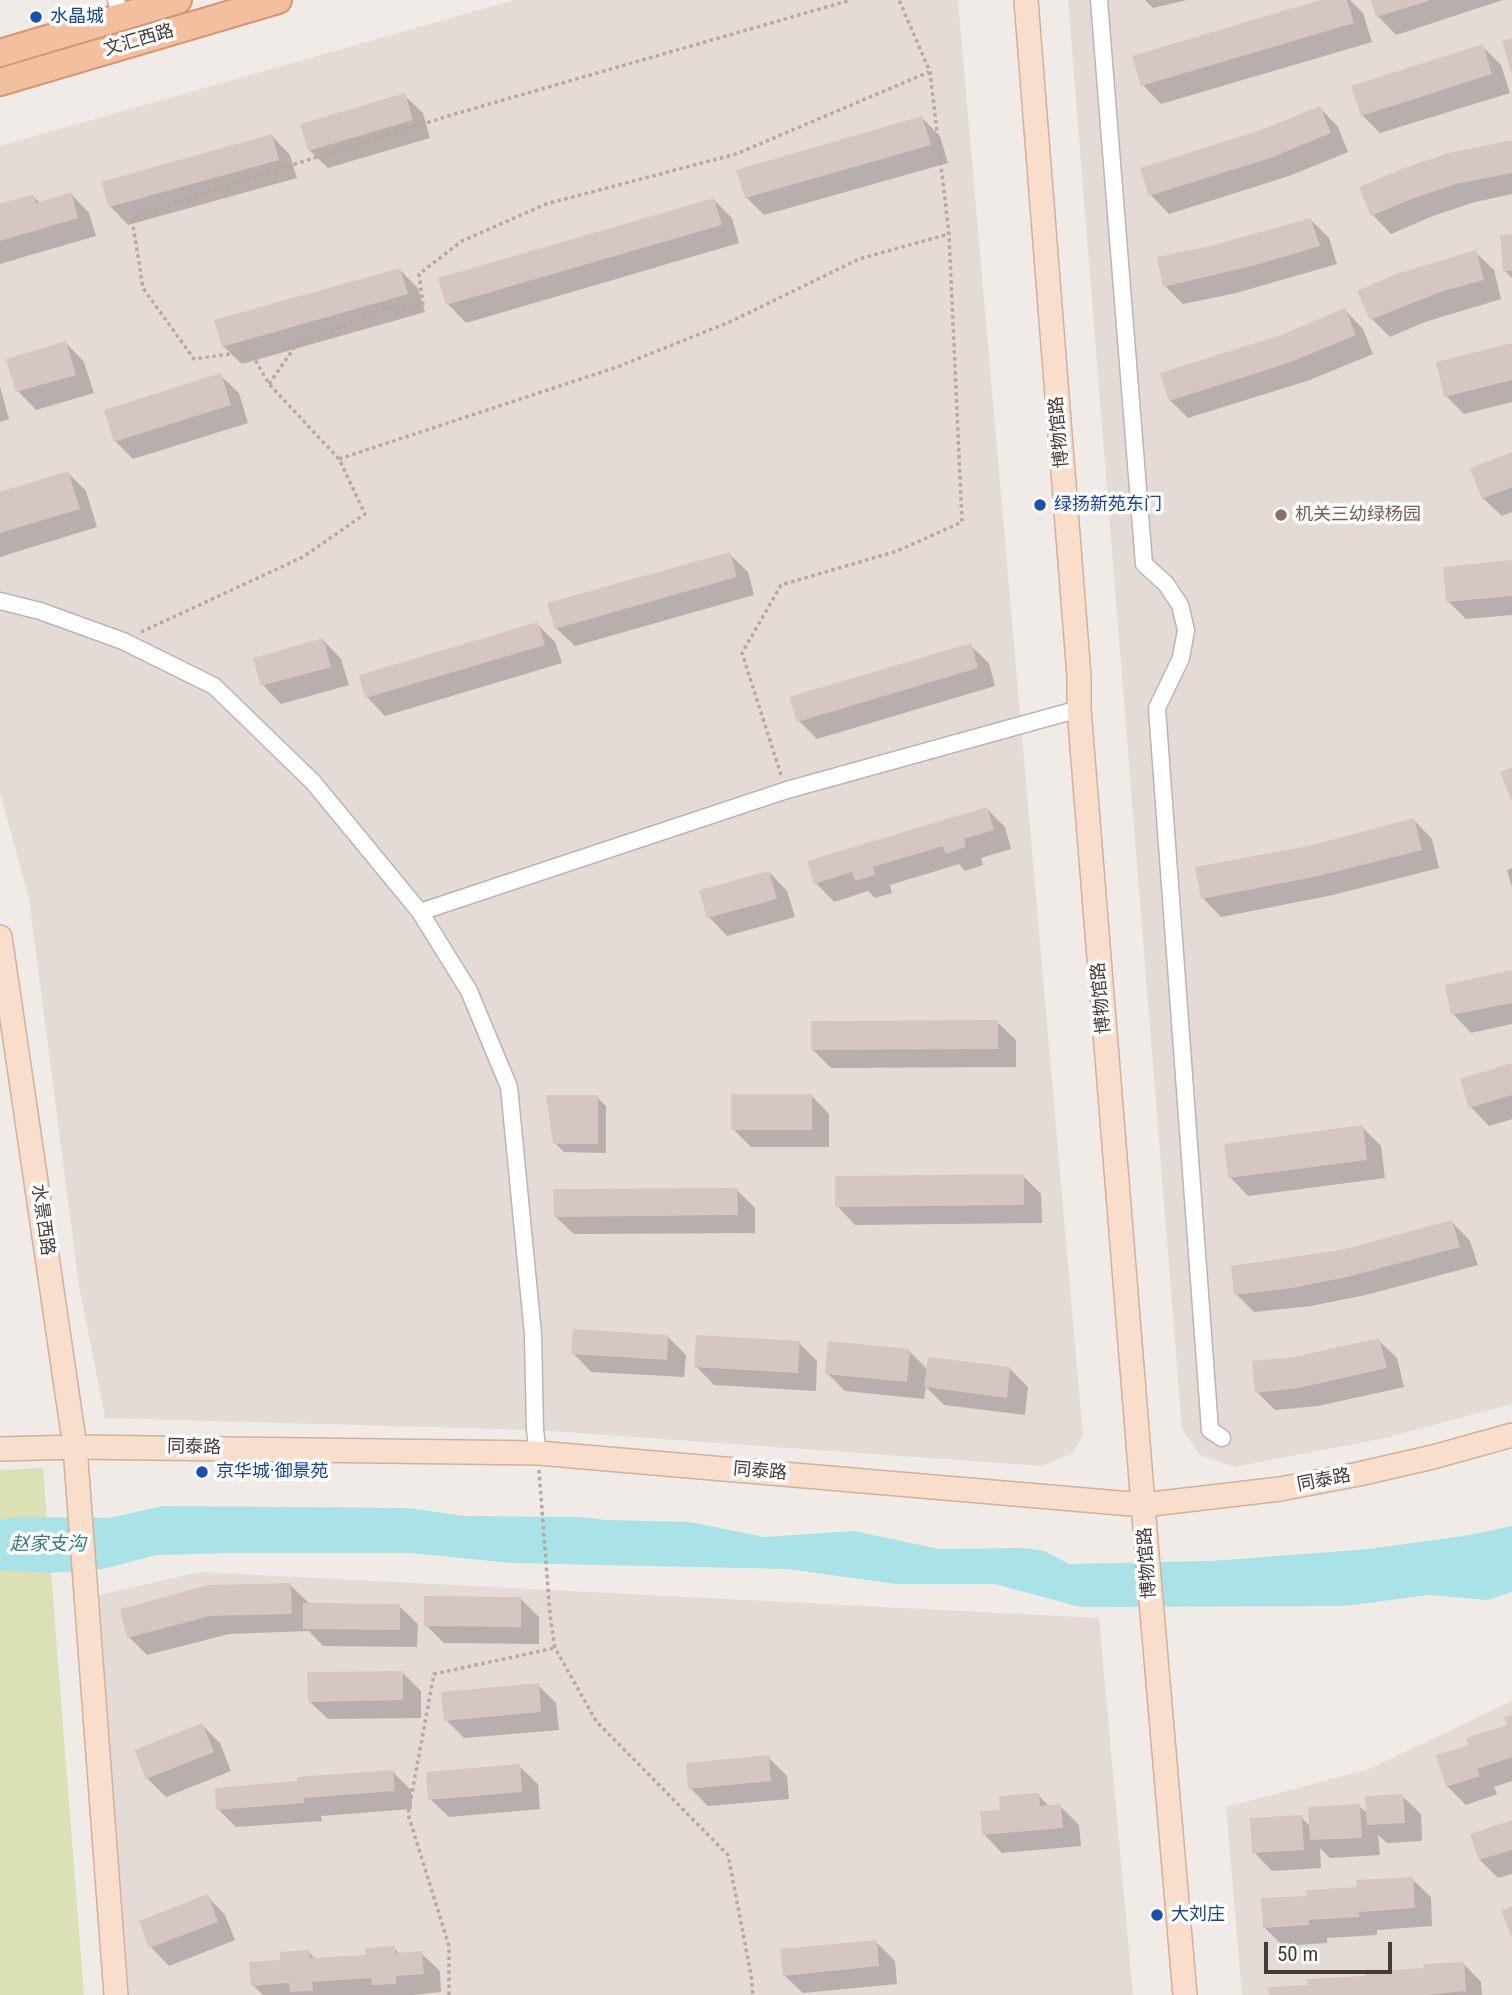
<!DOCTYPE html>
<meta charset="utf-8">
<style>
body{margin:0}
#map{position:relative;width:1512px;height:1995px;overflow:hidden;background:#f1ebe7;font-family:"Roboto Condensed",sans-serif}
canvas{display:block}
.scale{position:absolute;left:1264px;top:1942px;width:128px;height:32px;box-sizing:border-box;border:4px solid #443a37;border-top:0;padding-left:9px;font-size:21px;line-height:24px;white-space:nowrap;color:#443a37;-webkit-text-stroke:5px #fff;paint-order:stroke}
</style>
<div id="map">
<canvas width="1512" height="1995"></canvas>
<div class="scale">50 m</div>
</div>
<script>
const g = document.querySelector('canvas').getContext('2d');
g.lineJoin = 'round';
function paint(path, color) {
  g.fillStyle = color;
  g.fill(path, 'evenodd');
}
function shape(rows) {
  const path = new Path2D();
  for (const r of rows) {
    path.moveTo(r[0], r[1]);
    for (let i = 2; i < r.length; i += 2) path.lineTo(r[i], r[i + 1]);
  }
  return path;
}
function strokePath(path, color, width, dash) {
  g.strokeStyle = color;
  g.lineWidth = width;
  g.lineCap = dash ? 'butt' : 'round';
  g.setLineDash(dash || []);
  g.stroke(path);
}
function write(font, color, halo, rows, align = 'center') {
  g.font = font + ' "Roboto Condensed","Noto Sans SC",sans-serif';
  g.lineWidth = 7;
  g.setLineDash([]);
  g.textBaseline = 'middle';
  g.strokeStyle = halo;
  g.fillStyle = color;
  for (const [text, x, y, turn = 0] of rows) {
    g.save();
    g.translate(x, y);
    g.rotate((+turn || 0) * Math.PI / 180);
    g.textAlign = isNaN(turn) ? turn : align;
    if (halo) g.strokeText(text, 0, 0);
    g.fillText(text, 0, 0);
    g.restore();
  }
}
const residential = shape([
 [514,0,958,0,1083,1436,1072,1454,1042,1466,535,1430,105,1418,79,1286,29,899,0,793,0,146],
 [1068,0,1512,0,1512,1404,1385,1438,1234,1467,1200,1455,1182,1429],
 [200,1572,1099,1618,1133,1995,126,1995,99,1595],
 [1512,1701,1512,1995,1242,1995,1226,1807,1369,1769]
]);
const green = shape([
 [43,1468,84,1995,0,1995,0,1470]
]);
const water = shape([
 [163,1506,409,1508,464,1516,582,1517,607,1520,690,1522,764,1537,854,1531,939,1549,1025,1548,1044,1551,1069,1564,1211,1561,1369,1549,1470,1535,1512,1526,1512,1592,1487,1600,1429,1595,1345,1606,1080,1607,995,1584,896,1584,787,1569,511,1563,410,1553,229,1553,157,1555,103,1569,48,1573,0,1570,0,1519,23,1517,109,1518]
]);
const shadow = shape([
 [1145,0,1187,0,1153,8],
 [1326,0,1350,0,1363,13,1372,42,1161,104,1143,85],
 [1373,0,1503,0,1396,35,1378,16],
 [1482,46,1501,65,1510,93,1380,133,1362,115],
 [404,95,423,113,430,138,328,168,309,150],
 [1320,108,1338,127,1348,152,1289,176,1169,214,1151,195,1261,132],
 [922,118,940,136,948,163,764,215,746,197],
 [272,136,290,155,297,178,128,225,110,206],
 [1512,141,1512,194,1475,202,1433,216,1391,234,1373,215,1361,188],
 [71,194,89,213,96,236,0,264,0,205,33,196,40,203],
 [714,200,732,218,739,243,466,323,448,304],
 [1311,220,1329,238,1337,264,1236,293,1183,304,1165,286,1211,248],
 [1512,236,1512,278,1504,270],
 [1475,252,1494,270,1501,299,1425,322,1390,337,1372,319],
 [400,270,418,288,425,312,242,364,223,346],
 [1345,310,1363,329,1373,354,1310,380,1188,418,1170,400,1282,336],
 [66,343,84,362,94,393,36,410,18,391],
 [1512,345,1512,402,1464,414,1446,396],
 [220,375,239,393,248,423,133,459,115,441],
 [0,387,9,419,0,422],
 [1512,454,1512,512,1502,516,1483,498],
 [68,473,86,491,97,527,0,557,0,494],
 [729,554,748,572,754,595,575,646,556,628],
 [1512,562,1512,615,1466,619,1448,601],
 [537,624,555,642,562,663,385,716,367,697],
 [323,640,341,659,349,685,281,704,263,685],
 [970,645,989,663,995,686,817,739,799,721],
 [987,809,1005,827,1011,849,981,858,983,865,965,871,959,864,890,885,892,893,875,898,868,891,834,902,816,883],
 [1414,820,1432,839,1439,868,1333,895,1221,917,1203,898,1308,847],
 [1512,868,1512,887,1507,870],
 [769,872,787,891,795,917,727,936,709,917],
 [1512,972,1512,1024,1471,1033,1453,1014],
 [997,1022,1016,1040,1016,1067,831,1068,813,1050],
 [1512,1065,1512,1119,1489,1126,1471,1107],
 [811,1095,829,1114,829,1147,751,1147,733,1129],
 [597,1097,606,1106,606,1153,564,1152,555,1143],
 [1362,1127,1381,1146,1385,1178,1248,1196,1230,1177],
 [1023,1176,1041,1194,1042,1223,855,1225,837,1206],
 [737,1190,755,1208,755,1233,574,1234,555,1216],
 [1452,1222,1470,1241,1478,1265,1366,1295,1311,1306,1254,1312,1236,1294,1341,1252],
 [667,1336,686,1355,684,1377,591,1372,573,1353],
 [1378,1340,1397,1358,1404,1387,1318,1406,1275,1410,1257,1392,1294,1359],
 [799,1343,817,1361,816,1391,714,1385,696,1366],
 [909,1351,928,1370,1010,1369,1028,1387,1025,1415,944,1405,926,1387,924,1399,845,1391,827,1373],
 [290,1585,309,1603,399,1606,418,1624,417,1647,323,1646,309,1631,229,1634,147,1655,129,1637],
 [521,1599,539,1617,539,1644,444,1643,426,1625],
 [402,1672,421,1691,421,1718,328,1719,309,1701],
 [538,1685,556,1703,559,1730,464,1738,446,1720],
 [1512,1717,1512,1781,1494,1787,1497,1794,1466,1805,1447,1786,1470,1746,1509,1726],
 [202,1725,220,1743,231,1771,166,1797,147,1778],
 [768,1757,787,1776,789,1799,708,1806,690,1788],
 [519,1766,538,1784,540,1809,449,1817,430,1799],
 [392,1771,411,1790,412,1809,321,1816,322,1821,236,1827,218,1809],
 [1038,1795,1050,1807,1060,1806,1079,1825,1081,1846,1002,1853,984,1834,1002,1811],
 [1402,1796,1421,1814,1422,1841,1387,1843,1378,1835,1380,1855,1330,1858,1320,1848,1321,1868,1272,1871,1254,1852,1301,1817,1311,1827,1359,1806,1368,1814],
 [1512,1822,1512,1874,1498,1878,1480,1860],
 [1412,1879,1431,1897,1432,1926,1377,1930,1377,1935,1327,1938,1327,1943,1283,1946,1264,1927,1308,1897],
 [207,1896,225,1915,235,1940,169,1966,151,1947],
 [876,1942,895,1961,897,1984,803,1993,784,1975],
 [394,1948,400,1954,421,1953,440,1971,441,1992,413,1995,263,1995,253,1985,282,1962,309,1952,316,1960,368,1956],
 [1463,1963,1481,1982,1482,1995,1271,1995,1309,1986]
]);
const building = shape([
 [1320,0,1347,0,1354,23,1141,86,1132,56],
 [1371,0,1428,0,1428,1,1376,17],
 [1512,38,1512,72,1511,72,1502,41],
 [1483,44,1492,74,1361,116,1351,86],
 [405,93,413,120,308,151,300,124],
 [1320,106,1331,133,1270,158,1149,196,1140,168,1261,130],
 [922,116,931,145,745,198,736,170],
 [272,134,279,160,109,207,101,182],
 [1512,140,1512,173,1456,184,1414,198,1371,216,1359,187,1404,168,1449,153],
 [71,192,78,218,0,241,0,204,33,194,36,203],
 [714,198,722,225,446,305,438,278],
 [1311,218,1320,246,1256,265,1163,287,1157,257,1210,246],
 [1512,234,1512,271,1503,271,1500,235],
 [1476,250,1484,280,1443,291,1370,320,1357,291,1396,274],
 [400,268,408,294,222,347,214,320],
 [1345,308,1356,335,1291,362,1169,401,1160,373,1281,335],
 [66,341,76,375,16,392,6,359],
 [1512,343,1512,380,1444,397,1436,362],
 [221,373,231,405,114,442,104,410],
 [1512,452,1512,487,1482,499,1470,468],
 [68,471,80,509,0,533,0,492],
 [730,552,737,577,555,629,547,603],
 [1512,560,1512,596,1446,602,1443,567],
 [538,622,545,645,365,698,359,675],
 [323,638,331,667,261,686,253,658],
 [971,643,978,668,797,722,789,697],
 [1512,767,1512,802,1500,772],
 [987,807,994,830,964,839,966,847,945,854,943,846,873,867,875,875,855,881,852,872,814,884,807,861],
 [1414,818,1422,850,1314,877,1201,899,1195,867,1308,846],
 [769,871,777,899,707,918,699,890],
 [1512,970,1512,1003,1451,1015,1445,985],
 [998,1020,998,1049,811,1050,811,1021],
 [1512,1063,1512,1095,1469,1108,1460,1079],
 [731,1094,812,1094,812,1130,731,1130],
 [546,1095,598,1095,598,1144,553,1144],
 [1363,1125,1367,1160,1228,1178,1224,1144],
 [1024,1174,1024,1205,835,1207,835,1176],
 [737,1188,738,1215,554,1217,553,1189],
 [1452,1220,1460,1247,1347,1277,1292,1288,1234,1295,1231,1266,1341,1250],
 [573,1329,668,1335,667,1360,571,1354],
 [696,1335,800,1341,798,1373,694,1367],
 [1379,1338,1387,1368,1299,1388,1255,1393,1252,1361,1294,1357],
 [828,1341,910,1349,907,1382,825,1374],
 [928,1357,1010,1367,1007,1398,924,1387],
 [291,1583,292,1614,210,1616,127,1638,120,1609,209,1585],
 [424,1596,521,1597,521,1627,424,1626],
 [303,1603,400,1604,400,1630,303,1629],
 [403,1671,403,1700,308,1702,307,1672],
 [539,1683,541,1712,444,1721,441,1692],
 [1512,1715,1512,1757,1477,1769,1480,1776,1446,1787,1436,1755,1468,1745,1466,1738,1507,1725,1504,1717],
 [202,1723,214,1752,146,1779,134,1750],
 [769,1755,771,1781,688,1789,686,1763],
 [520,1764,522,1792,428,1800,426,1772],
 [393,1770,395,1791,304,1798,304,1803,216,1810,215,1788,297,1781,297,1777],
 [1039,1793,1040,1806,1061,1804,1063,1828,982,1835,980,1811,1000,1810,999,1796],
 [1403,1794,1405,1823,1367,1825,1365,1796],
 [1360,1804,1362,1838,1310,1840,1308,1807],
 [1302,1815,1304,1850,1252,1853,1250,1818],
 [1512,1820,1512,1850,1479,1860,1470,1834],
 [1413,1877,1415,1908,1359,1912,1360,1917,1309,1920,1309,1925,1263,1928,1261,1898,1306,1896,1306,1890,1357,1887,1356,1880],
 [208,1894,218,1922,149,1948,139,1921],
 [1512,1906,1512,1939,1501,1910],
 [877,1940,879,1966,783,1976,780,1949],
 [395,1946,395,1953,422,1951,424,1974,396,1976,396,1984,372,1985,371,1978,312,1982,313,1991,290,1992,289,1983,251,1986,249,1962,280,1960,280,1952,309,1950,310,1958,366,1955,365,1948],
 [1464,1962,1466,1991,1427,1995,1269,1995,1268,1987,1307,1985,1307,1979,1365,1976,1365,1972,1424,1968,1423,1964]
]);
const path = shape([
 [269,384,296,345,386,308,423,305,419,274,462,241,546,204,736,154,929,72],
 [339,459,617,367,732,321,859,259,949,234],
 [141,632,303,557,365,514,339,459,269,384,250,351,194,359,143,288,132,219,231,184,458,113,851,0],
 [781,775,742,653,781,585,897,551,962,522,949,234,930,72,899,0],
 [539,1470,550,1615,555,1648,596,1721,728,1855,751,1975,753,1995],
 [449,1995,449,1946,408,1814,434,1674,555,1648]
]);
const street = shape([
 [116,0,121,17],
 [1099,0,1144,564,1166,584,1180,605,1186,630,1181,658,1157,708,1210,1430,1222,1438],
 [0,601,40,611,123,641,214,686,313,782,420,912,469,991,509,1087,533,1334,535,1430,538,1453],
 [420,912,787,790,1079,709]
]);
const secondary = shape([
 [1026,0,1079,676,1079,709,1147,1554,1185,1995],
 [0,937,75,1447,116,1995],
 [0,1449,75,1447,538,1453,1143,1505,1280,1489,1359,1474,1433,1457,1512,1435]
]);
const primary = shape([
 [0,53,178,0],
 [0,82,278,0]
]);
const markers = [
 [36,17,7,"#1a4fb4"],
 [1040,505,7,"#1a4fb4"],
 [1281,515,7,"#8d6e63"],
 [202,1472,7,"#1a4fb4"],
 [1157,1915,7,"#1a4fb4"]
];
const transitNames = [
 ["水晶城",50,17],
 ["绿扬新苑东门",1054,505],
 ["京华城·御景苑",216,1472],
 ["大刘庄",1171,1915]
];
const streetNames = [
 ["文汇西路",139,41,-16],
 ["博物馆路",1060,432,-95],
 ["博物馆路",1102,998,-95],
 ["水景西路",42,1220,82],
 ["同泰路",194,1448,1],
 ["同泰路",760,1472,5],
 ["同泰路",1324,1481,-11],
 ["博物馆路",1148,1563,-94]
];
const educationNames = [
 ["机关三幼绿杨园",1295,515]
];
const waterNames = [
 ["赵家支沟",48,1545]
];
paint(residential, '#e5dbd6');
paint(green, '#dce1b5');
paint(water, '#aae3e7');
paint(shadow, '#0003');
paint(building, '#d5c6c1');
strokePath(street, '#bfb3ae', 19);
strokePath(secondary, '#cfb19e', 26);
strokePath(primary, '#d59671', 30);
strokePath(path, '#bca79e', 3.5, [3.5, 3.5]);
strokePath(street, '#fff', 16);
strokePath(secondary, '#f8decb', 23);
strokePath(primary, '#f2bf9f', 26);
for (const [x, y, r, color] of markers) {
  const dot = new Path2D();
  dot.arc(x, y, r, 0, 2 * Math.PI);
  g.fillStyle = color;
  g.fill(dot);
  strokePath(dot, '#fff', 2.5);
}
write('18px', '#164399', '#fff', transitNames, 'left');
write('18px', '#443a37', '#fff', streetNames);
write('18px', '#785e54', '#fff', educationNames, 'left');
write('italic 19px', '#347f86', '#fff', waterNames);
</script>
